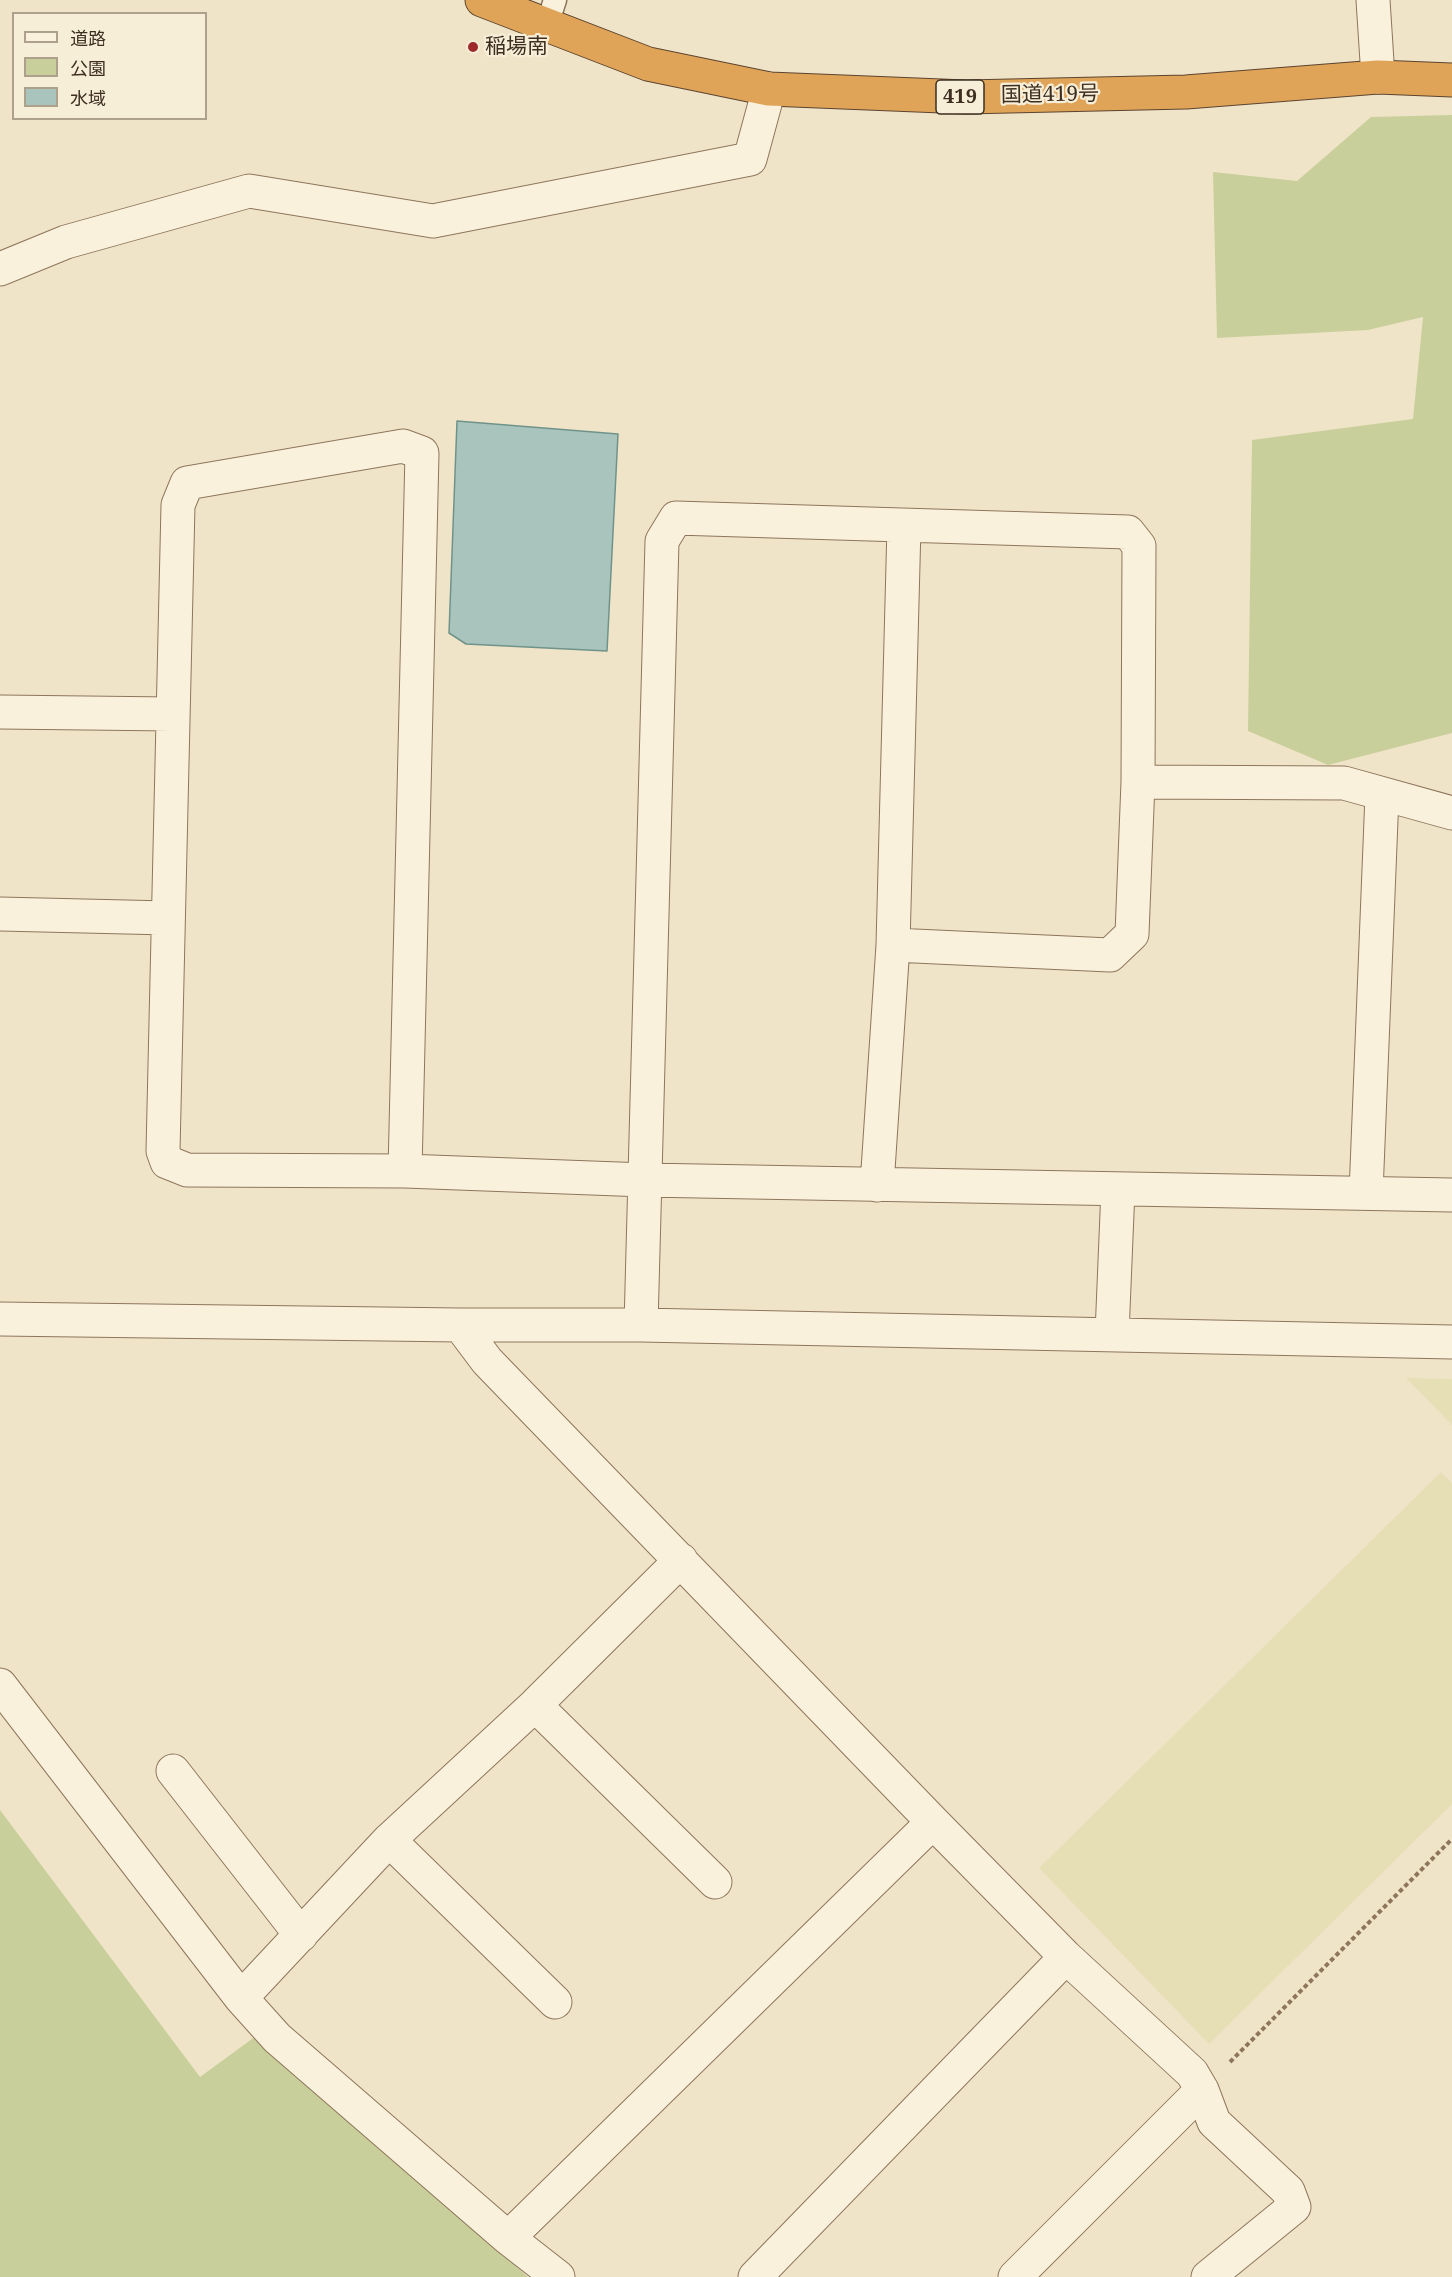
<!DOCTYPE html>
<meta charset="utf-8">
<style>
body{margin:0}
#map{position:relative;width:1452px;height:2277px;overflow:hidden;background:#f0e4c8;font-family:"Noto Serif","Noto Sans JP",serif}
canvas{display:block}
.legend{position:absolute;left:12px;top:12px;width:195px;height:108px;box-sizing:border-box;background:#f7eed8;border:2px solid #ada18e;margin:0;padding:8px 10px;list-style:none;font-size:18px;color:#3d2e20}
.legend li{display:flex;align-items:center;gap:12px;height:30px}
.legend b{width:30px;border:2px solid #ada18e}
</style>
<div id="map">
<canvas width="1452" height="2277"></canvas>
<ul class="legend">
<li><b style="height:8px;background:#faf1dc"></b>道路</li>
<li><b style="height:16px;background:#c9cf9b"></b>公園</li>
<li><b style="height:16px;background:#a9c4bc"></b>水域</li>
</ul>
</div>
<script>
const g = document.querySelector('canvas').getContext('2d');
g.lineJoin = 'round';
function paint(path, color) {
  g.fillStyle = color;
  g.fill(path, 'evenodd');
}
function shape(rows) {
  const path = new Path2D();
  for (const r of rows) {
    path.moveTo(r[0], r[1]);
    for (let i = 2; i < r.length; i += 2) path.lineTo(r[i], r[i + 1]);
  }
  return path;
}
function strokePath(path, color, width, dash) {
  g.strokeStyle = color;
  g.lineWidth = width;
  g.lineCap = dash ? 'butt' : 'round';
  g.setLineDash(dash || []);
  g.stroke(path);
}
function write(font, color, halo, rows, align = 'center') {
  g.font = font + ' "Noto Serif","Noto Sans JP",serif';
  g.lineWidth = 4.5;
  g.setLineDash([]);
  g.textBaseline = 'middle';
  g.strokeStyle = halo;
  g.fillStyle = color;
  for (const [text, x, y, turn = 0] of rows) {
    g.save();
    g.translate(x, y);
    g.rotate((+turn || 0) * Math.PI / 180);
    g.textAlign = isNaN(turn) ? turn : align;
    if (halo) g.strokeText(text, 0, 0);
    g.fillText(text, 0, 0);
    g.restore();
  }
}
const farmland = shape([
 [1406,1378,1452,1379,1452,1425],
 [1441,1472,1452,1483,1452,1804,1209,2044,1039,1868]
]);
const green = shape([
 [1452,115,1452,733,1328,765,1248,731,1252,440,1413,419,1423,317,1368,330,1217,338,1213,172,1297,181,1371,117],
 [0,1810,200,2077,256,2036,528,2277,0,2277]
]);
const water = shape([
 [457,421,618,434,607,651,466,644,449,633,457,421]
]);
const path = shape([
 [1230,2062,1452,1839]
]);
const lane = shape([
 [547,25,555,0]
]);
const street = shape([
 [1373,0,1378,77],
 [0,269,66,242,249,191,433,221,750,159,769,89],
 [0,712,172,714],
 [1138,782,1344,783,1452,813],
 [0,914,168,918],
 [405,1171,422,453,403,446,187,483,178,505,163,1151,167,1162,187,1170,405,1171,645,1180,1452,1195],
 [877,1185,893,945,904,526],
 [1366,1193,1382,795],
 [0,1319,460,1325,641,1325,1452,1342],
 [460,1325,487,1361,933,1822,1066,1957,1192,2073,1202,2090,1214,2122,1288,2191,1294,2207,1208,2277],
 [641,1325,662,541,676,518,1128,532,1139,546,1138,782,1132,934,1110,955,893,945],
 [1112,1334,1118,1189],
 [0,1685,241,1998,277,2038,508,2238,558,2277],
 [535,1705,715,1882],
 [173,1771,301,1935],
 [389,1840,555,2002],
 [241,1998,389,1840,535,1705,681,1560],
 [508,2238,933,1822],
 [755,2277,1066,1957],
 [1015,2277,1202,2090]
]);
const highway = shape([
 [482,0,648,64,769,89,966,97,1186,92,1378,77,1452,80]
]);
const markers = [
 [473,47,6,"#9e2a2b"]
];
const shields = [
 [960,97,48]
];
const shieldNames = [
 ["419",960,97]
];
const poiNames = [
 ["稲場南",485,47]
];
const streetNames = [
 ["国道419号",1050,95,-1]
];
paint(farmland, '#e6deb5');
paint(green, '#c9cf9b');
paint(water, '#a9c4bc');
strokePath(water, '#6f938a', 1.5);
strokePath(lane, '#8d765c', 25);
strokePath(street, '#8d765c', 35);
strokePath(highway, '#5b4430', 35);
strokePath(path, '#8d765c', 4, [4.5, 3]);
strokePath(lane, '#faf1dc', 22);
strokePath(street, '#faf1dc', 33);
strokePath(highway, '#e0a458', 33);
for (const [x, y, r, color] of markers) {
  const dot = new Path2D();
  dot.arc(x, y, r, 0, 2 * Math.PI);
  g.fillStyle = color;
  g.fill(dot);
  strokePath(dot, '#f7eed8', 2);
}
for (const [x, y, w] of shields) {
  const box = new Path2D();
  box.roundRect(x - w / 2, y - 17, w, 34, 4.5);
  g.fillStyle = '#f7eed8';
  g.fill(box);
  strokePath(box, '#3d2e20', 1.5);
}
write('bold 20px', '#3d2e20', null, shieldNames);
write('21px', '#3d2e20', '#f7eed8', poiNames, 'left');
write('21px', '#3d2e20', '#f7eed8', streetNames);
</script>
